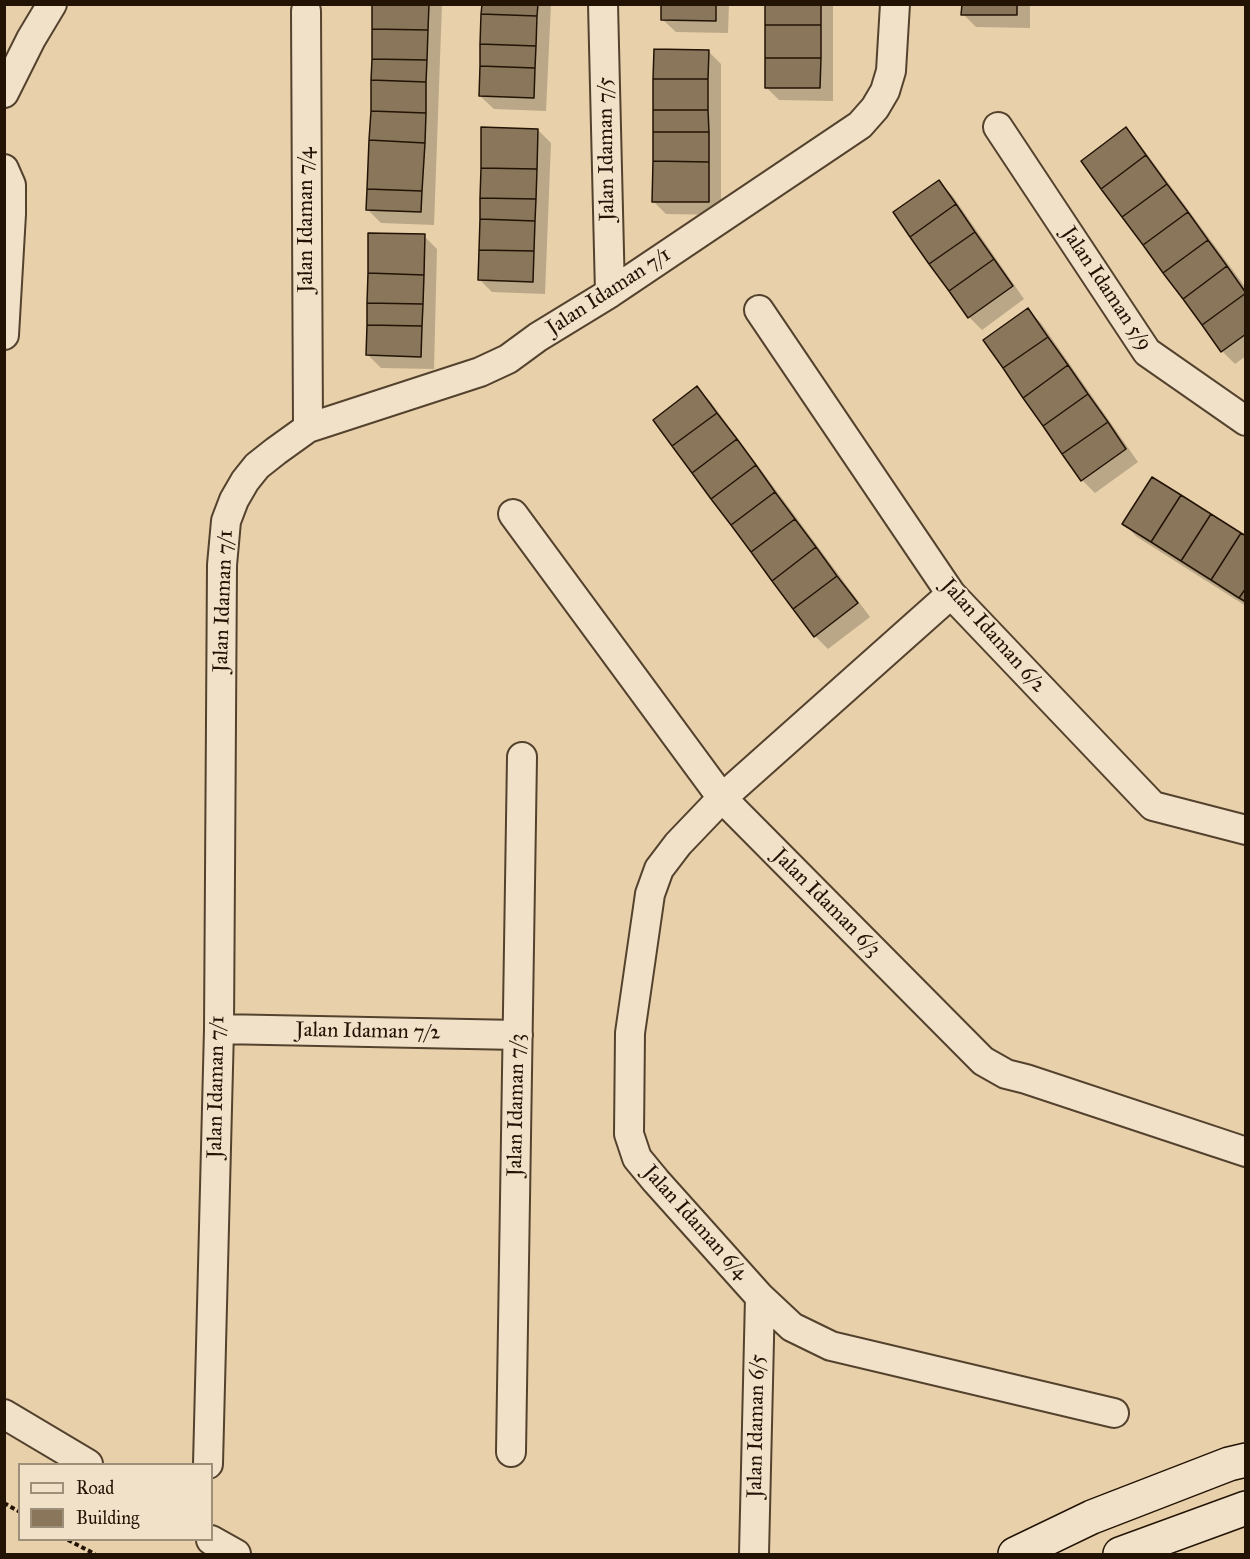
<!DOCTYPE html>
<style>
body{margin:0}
#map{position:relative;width:1250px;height:1559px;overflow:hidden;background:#e8d1aa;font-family:"IM FELL Great Primer",serif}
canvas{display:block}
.frame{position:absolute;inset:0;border:6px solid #231305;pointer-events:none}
.legend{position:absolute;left:18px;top:1463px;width:195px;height:78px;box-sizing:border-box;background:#f0e1c8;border:2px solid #9e8f7a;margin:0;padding:8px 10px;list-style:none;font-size:18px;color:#231305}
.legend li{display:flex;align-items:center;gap:12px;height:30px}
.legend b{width:30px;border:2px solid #9e8f7a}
</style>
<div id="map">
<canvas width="1250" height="1559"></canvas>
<div class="frame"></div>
<ul class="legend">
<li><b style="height:8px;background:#f0e1c8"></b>Road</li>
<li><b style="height:16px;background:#89765b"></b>Building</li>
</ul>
</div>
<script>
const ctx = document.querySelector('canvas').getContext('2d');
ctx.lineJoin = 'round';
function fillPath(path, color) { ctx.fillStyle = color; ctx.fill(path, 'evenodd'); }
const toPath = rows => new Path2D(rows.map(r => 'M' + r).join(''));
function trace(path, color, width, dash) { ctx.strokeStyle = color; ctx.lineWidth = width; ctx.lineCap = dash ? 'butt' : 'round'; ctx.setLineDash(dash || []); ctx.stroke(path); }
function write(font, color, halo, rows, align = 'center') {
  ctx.font = font + ' "IM FELL Great Primer",serif'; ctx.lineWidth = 4.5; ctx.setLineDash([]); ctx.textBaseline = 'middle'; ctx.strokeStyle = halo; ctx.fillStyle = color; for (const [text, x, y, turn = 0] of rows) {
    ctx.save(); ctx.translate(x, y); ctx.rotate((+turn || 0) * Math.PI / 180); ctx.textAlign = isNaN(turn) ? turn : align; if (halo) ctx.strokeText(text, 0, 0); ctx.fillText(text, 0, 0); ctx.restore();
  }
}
const shadow = toPath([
 [374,4,442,4,434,225,381,223,368,210,372,111],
 [483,4,551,4,546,111,494,109,480,96],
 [663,4,729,4,728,33,676,32,662,19],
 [767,4,833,4,833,101,779,100,766,87],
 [963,4,1030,4,1030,28,976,27,963,14],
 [708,51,721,64,721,215,666,214,653,201],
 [1125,129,1138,142,1246,288,1246,356,1235,364,1222,351,1083,161],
 [538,130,551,143,545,294,492,292,479,279],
 [939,182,952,195,1024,299,982,330,969,317],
 [424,236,437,249,434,369,381,368,368,355],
 [1028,310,1041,323,1138,462,1095,493,1082,480],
 [697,388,710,401,870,617,828,649,815,636],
 [1124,524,1246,538,1246,606,1137,537]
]);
const building = toPath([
 [372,4,429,4,428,30,372,29,372,4],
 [482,4,538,4,537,16,481,14,482,4],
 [661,4,716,4,716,21,661,20,661,4],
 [765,4,821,4,821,25,765,25,765,4],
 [962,4,1017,4,1017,15,961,15,962,4],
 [481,14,537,16,536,46,480,44,481,14],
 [765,25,821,25,821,58,765,58,765,25],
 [372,29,428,30,427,60,372,59,372,29],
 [480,44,536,46,535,68,480,66,480,44],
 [654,49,709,50,708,79,653,79,654,49],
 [765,58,821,58,820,88,765,88,765,58],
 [372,59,427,60,426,82,371,80,372,59],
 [480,66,535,68,534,98,479,96,480,66],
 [653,79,708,79,708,110,653,110,653,79],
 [371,80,426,82,426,113,371,111,371,80],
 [653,110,708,110,709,132,653,132,653,110],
 [371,111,426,113,425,143,369,140,371,111],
 [481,127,538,129,537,169,481,168,481,127],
 [1126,127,1146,155,1101,189,1081,161,1126,127],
 [653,132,709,132,709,162,653,161,653,132],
 [369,140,425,143,422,191,367,189,369,140],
 [1146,155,1167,184,1122,217,1101,189,1146,155],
 [653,161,709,162,709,202,652,202,653,161],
 [481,168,537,169,536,199,480,198,481,168],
 [939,180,956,204,910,237,893,212,939,180],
 [1167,184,1188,212,1143,245,1122,217,1167,184],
 [367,189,422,191,421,212,366,210,367,189],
 [480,198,536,199,535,221,480,219,480,198],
 [956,204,975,232,929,264,910,237,956,204],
 [1188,212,1208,240,1163,273,1143,245,1188,212],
 [480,219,535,221,534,251,479,250,480,219],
 [975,232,994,259,949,291,929,264,975,232],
 [368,233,425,234,424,275,368,273,368,233],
 [1208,240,1227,266,1183,299,1163,273,1208,240],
 [479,250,534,251,533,282,478,280,479,250],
 [994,259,1013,286,968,318,949,291,994,259],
 [1227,266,1246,293,1202,325,1183,299,1227,266],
 [368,273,424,275,423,304,367,303,368,273],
 [1246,293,1246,334,1221,352,1202,325,1246,293],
 [367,303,423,304,422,326,367,325,367,303],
 [1028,308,1048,337,1003,368,983,340,1028,308],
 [367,325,422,326,421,357,366,355,367,325],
 [1048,337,1068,365,1023,398,1003,368,1048,337],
 [1068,365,1088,394,1043,426,1023,398,1068,365],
 [697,386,717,413,672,446,653,420,697,386],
 [1088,394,1108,422,1062,454,1043,426,1088,394],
 [717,413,737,439,692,473,672,446,717,413],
 [1108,422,1126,449,1081,481,1062,454,1108,422],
 [737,439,756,465,711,499,692,473,737,439],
 [756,465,775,492,731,525,711,499,756,465],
 [1152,477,1181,495,1151,542,1122,524,1152,477],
 [775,492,795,519,751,552,731,525,775,492],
 [1181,495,1211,514,1181,561,1151,542,1181,495],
 [1211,514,1241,533,1211,580,1181,561,1211,514],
 [795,519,816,547,772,581,751,552,795,519],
 [1241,533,1246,536,1246,588,1239,598,1211,580,1241,533],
 [816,547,837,576,793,609,772,581,816,547],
 [837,576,858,603,814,637,793,609,837,576],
 [1246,588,1246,602,1239,598,1246,588]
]);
const path = toPath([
 [4,1503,20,1512],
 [68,1540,95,1554]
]);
const minor = toPath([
 [603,4,610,293],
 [306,11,308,428],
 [4,93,31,39,52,4],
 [998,127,1147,352,1246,421],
 [4,169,11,185,11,214,4,335],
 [759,310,951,594,1153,806,1246,830],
 [513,514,722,798,983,1061,1006,1074,1026,1079,1246,1152],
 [951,594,722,798,678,844,659,869,650,894,630,1033,629,1134,637,1158,656,1181,760,1297,792,1327,831,1346,1114,1413],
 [219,1029,518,1035],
 [4,1414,88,1464],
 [511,1452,522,757],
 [208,1464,219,1029,222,565,226,521,234,500,245,481,257,466,276,451,308,428,480,372,508,359,538,337,610,293,860,125,875,108,885,91,891,71,895,4],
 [211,1540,236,1554],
 [754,1554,760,1297]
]);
const secondary = toPath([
 [1015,1554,1092,1517,1229,1464,1246,1460],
 [1120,1554,1246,1508]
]);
const streetNames = [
 ["Jalan Idaman 7/5",607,149,-91],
 ["Jalan Idaman 7/4",307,220,-90],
 ["Jalan Idaman 5/9",1106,289,56],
 ["Jalan Idaman 7/1",609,292,-33],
 ["Jalan Idaman 7/1",224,601,-88],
 ["Jalan Idaman 6/2",993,636,48],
 ["Jalan Idaman 6/3",826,903,45],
 ["Jalan Idaman 7/2",368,1032,1],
 ["Jalan Idaman 7/1",217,1087,-89],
 ["Jalan Idaman 7/3",517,1105,-89],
 ["Jalan Idaman 6/4",695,1223,48],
 ["Jalan Idaman 6/5",757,1426,-89]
];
fillPath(shadow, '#0003');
fillPath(building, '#89765b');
trace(building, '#231305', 1.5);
trace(minor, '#54422e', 32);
trace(secondary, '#231305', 36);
trace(path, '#231305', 4, [4.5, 3]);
trace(minor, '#f0e1c8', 28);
trace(secondary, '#f0e1c8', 33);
write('21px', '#231305', '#f0e1c8', streetNames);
</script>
